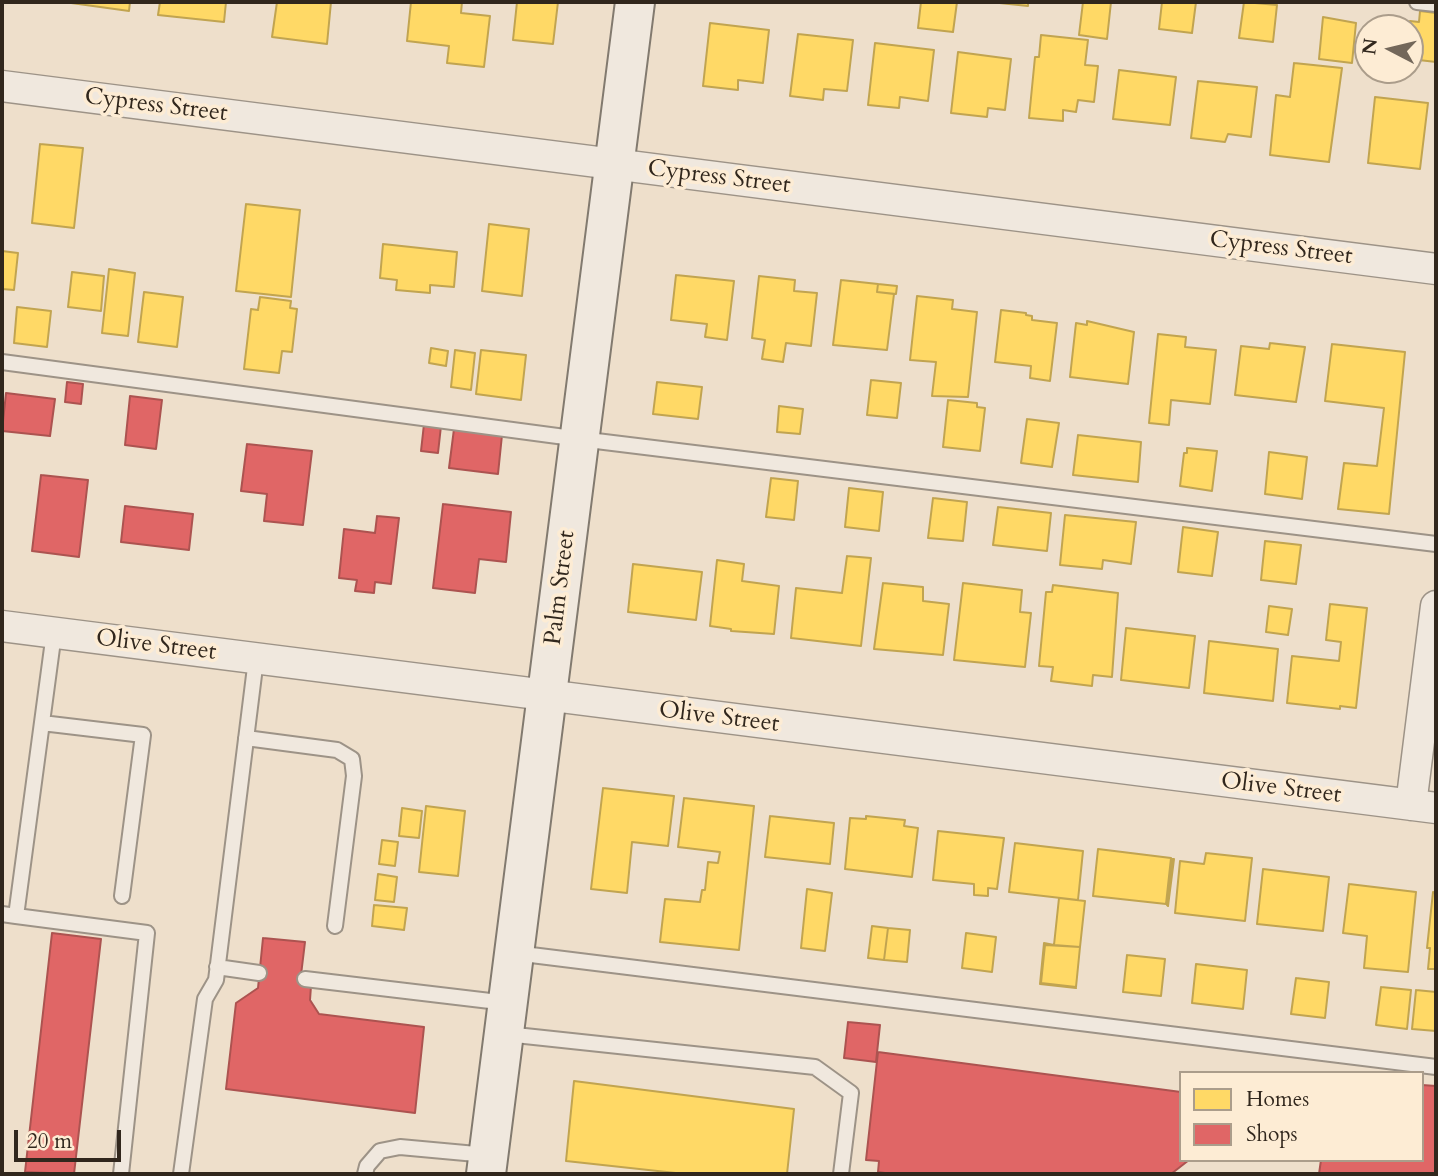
<!DOCTYPE html>
<style>
body{margin:0}
#map{position:relative;width:1438px;height:1176px;overflow:hidden;background:#eedfcb;font-family:Cardo,serif}
canvas{display:block}
.frame{position:absolute;inset:0;border:4px solid #31271d;pointer-events:none}
.legend{position:absolute;left:1179px;top:1071px;width:245px;height:91px;box-sizing:border-box;background:#fdecd4;border:2px solid #ab9d8b;margin:0;padding:9px 12px;list-style:none;font-size:21px;color:#31271d}
.legend li{display:flex;align-items:center;gap:14px;height:35px}
.legend b{width:35px;border:2px solid #ab9d8b}
.north{position:absolute;left:1354px;top:14px;width:70px;height:70px;box-sizing:border-box;background:#fdecd4;border:2px solid #ab9d8b;border-radius:50%;rotate:277deg;font-size:19px;font-weight:700;line-height:28px;text-align:center;color:#31271d}
.north::after{content:'';display:block;margin:auto;width:24px;height:32px;background:#73675a;clip-path:polygon(50% 0,100% 100%,50% 72%,0 100%)}
.scale{position:absolute;left:14px;top:1130px;width:107px;height:32px;box-sizing:border-box;border:4px solid #31271d;border-top:0;padding-left:9px;font-size:21px;line-height:24px;white-space:nowrap;color:#31271d;-webkit-text-stroke:5px #fdecd4;paint-order:stroke}
</style>
<div id="map">
<canvas width="1438" height="1176"></canvas>
<div class="frame"></div>
<ul class="legend">
<li><b style="height:19px;background:#ffd966"></b>Homes</li>
<li><b style="height:19px;background:#e06666"></b>Shops</li>
</ul>
<div class="north">N</div>
<div class="scale">20 m</div>
</div>
<script>
const ctx = document.querySelector('canvas').getContext('2d');
ctx.lineJoin = 'round';
function fillPath(path, color) { ctx.fillStyle = color; ctx.fill(path, 'evenodd'); }
const toPath = rows => new Path2D(rows.map(r => 'M' + r).join(''));
function trace(path, color, width, dash) { ctx.strokeStyle = color; ctx.lineWidth = width; ctx.lineCap = dash ? 'butt' : 'round'; ctx.setLineDash(dash || []); ctx.stroke(path); }
function write(font, color, halo, rows, align = 'center') {
  ctx.font = font + ' Cardo,serif'; ctx.lineWidth = 7; ctx.setLineDash([]); ctx.textBaseline = 'middle'; ctx.strokeStyle = halo; ctx.fillStyle = color; for (const [text, x, y, turn = 0] of rows) {
    ctx.save(); ctx.translate(x, y); ctx.rotate((+turn || 0) * Math.PI / 180); ctx.textAlign = isNaN(turn) ? turn : align; if (halo) ctx.strokeText(text, 0, 0); ctx.fillText(text, 0, 0); ctx.restore();
  }
}
const homes = toPath([
 [64,2,130,2,129,11,64,2],
 [160,2,226,2,224,22,158,15,160,2],
 [277,2,331,2,327,44,272,37,277,2],
 [411,2,462,2,461,13,490,16,484,67,447,63,449,46,407,41,411,2],
 [517,2,558,2,553,44,513,40,517,2],
 [921,2,957,2,953,32,918,28,921,2],
 [990,2,1028,2,1028,6,990,2],
 [1083,2,1111,2,1107,39,1079,35,1083,2],
 [1162,2,1196,2,1192,33,1159,29,1162,2],
 [1244,2,1277,5,1273,42,1239,38,1244,2],
 [1420,11,1436,13,1436,62,1410,59,1410,21,1419,22,1420,11],
 [1323,17,1356,23,1352,63,1319,59,1323,17],
 [710,23,769,30,763,83,738,80,738,90,703,86,710,23],
 [798,34,853,40,847,91,824,89,823,100,790,96,798,34],
 [1041,35,1088,40,1085,65,1098,66,1094,102,1078,100,1076,112,1063,110,1063,121,1029,118,1035,57,1039,57,1041,35],
 [875,43,934,50,928,101,900,97,899,108,868,105,875,43],
 [958,52,1011,59,1005,110,988,108,987,117,951,113,958,52],
 [1294,63,1342,68,1329,162,1270,155,1276,95,1290,97,1294,63],
 [1119,70,1176,77,1170,125,1113,119,1119,70],
 [1198,81,1257,87,1251,137,1228,134,1225,142,1191,138,1198,81],
 [1375,97,1428,103,1420,169,1368,163,1375,97],
 [40,144,83,148,74,228,32,223,40,144],
 [246,204,300,210,291,297,236,291,246,204],
 [489,224,529,229,522,296,482,291,489,224],
 [383,244,457,252,454,287,430,285,430,293,396,290,397,280,380,278,383,244],
 [2,251,18,253,14,290,2,289,2,251],
 [109,269,135,273,128,336,102,333,109,269],
 [72,272,104,276,101,311,68,307,72,272],
 [676,275,734,281,727,340,705,337,707,324,671,320,676,275],
 [759,276,795,280,794,291,817,293,811,346,786,343,783,362,762,359,765,340,752,338,759,276],
 [841,280,878,284,877,292,894,294,887,350,833,345,841,280],
 [878,284,897,286,896,294,877,292,878,284],
 [144,292,183,297,177,347,138,342,144,292],
 [917,296,953,300,952,309,977,312,968,397,932,396,936,362,910,360,917,296],
 [260,297,291,301,290,308,297,309,292,352,282,351,279,373,244,369,251,309,258,310,260,297],
 [17,307,51,311,47,347,14,343,17,307],
 [1001,310,1026,313,1026,315,1032,316,1032,320,1057,323,1050,381,1030,378,1031,366,995,362,1001,310],
 [1087,321,1134,332,1128,384,1070,377,1076,323,1087,325,1087,321],
 [1158,334,1186,337,1185,347,1216,350,1210,404,1171,400,1169,425,1149,423,1158,334],
 [1270,343,1305,347,1296,402,1235,395,1241,346,1269,349,1270,343],
 [1332,344,1405,352,1389,514,1338,509,1344,463,1377,466,1384,408,1325,401,1332,344],
 [431,348,448,351,446,366,429,363,431,348],
 [455,350,475,353,471,390,451,387,455,350],
 [481,350,526,355,521,400,476,394,481,350],
 [871,380,901,383,897,418,867,415,871,380],
 [657,382,702,387,698,419,653,414,657,382],
 [948,400,977,403,977,407,985,408,980,451,943,447,948,400],
 [779,406,803,409,800,434,777,432,779,406],
 [1027,419,1059,423,1052,467,1021,463,1027,419],
 [1078,435,1141,442,1138,482,1073,475,1078,435],
 [1187,448,1217,451,1212,491,1180,486,1184,453,1187,453,1187,448],
 [1269,452,1307,457,1302,499,1265,494,1269,452],
 [771,478,798,481,794,520,766,517,771,478],
 [849,488,883,492,879,531,845,527,849,488],
 [933,498,967,502,963,541,928,538,933,498],
 [998,507,1051,513,1047,551,993,545,998,507],
 [1065,515,1136,522,1131,564,1103,560,1102,569,1060,565,1065,515],
 [1183,527,1218,532,1212,576,1178,572,1183,527],
 [1265,541,1301,545,1296,584,1261,580,1265,541],
 [847,556,871,558,861,646,791,638,796,588,842,593,847,556],
 [717,560,744,564,742,581,779,586,774,634,731,631,731,629,710,626,717,560],
 [633,564,702,572,696,620,628,612,633,564],
 [883,583,923,587,923,601,949,604,943,655,874,649,883,583],
 [963,583,1022,590,1020,612,1031,613,1025,667,954,660,963,583],
 [1053,585,1118,593,1112,677,1093,675,1092,686,1051,681,1053,667,1039,666,1046,592,1052,592,1053,585],
 [1330,604,1367,608,1356,708,1340,706,1340,709,1287,703,1292,656,1339,661,1341,642,1326,640,1330,604],
 [1269,606,1292,609,1288,635,1266,632,1269,606],
 [1126,628,1195,636,1189,688,1121,680,1126,628],
 [1209,641,1278,649,1273,701,1204,693,1209,641],
 [603,788,674,796,668,846,632,842,627,893,591,889,603,788],
 [684,798,754,806,739,950,660,942,665,899,700,902,702,890,705,890,708,862,718,863,720,852,678,847,684,798],
 [426,806,465,811,458,876,419,872,426,806],
 [402,808,422,811,419,838,399,836,402,808],
 [770,816,834,823,830,864,765,857,770,816],
 [866,816,905,820,904,826,918,828,912,877,845,869,850,818,866,819,866,816],
 [938,831,1004,838,997,889,988,888,988,896,974,895,974,884,933,880,938,831],
 [382,840,398,842,395,866,379,864,382,840],
 [1015,843,1083,851,1078,900,1009,892,1015,843],
 [1098,849,1171,858,1166,904,1093,896,1098,849],
 [1206,853,1252,858,1245,921,1175,913,1180,861,1204,864,1206,853],
 [1172,859,1174,859,1168,906,1167,905,1172,859],
 [1263,869,1329,877,1323,931,1257,924,1263,869],
 [378,874,397,877,394,902,375,900,378,874],
 [1349,884,1416,892,1408,972,1364,968,1367,936,1343,933,1349,884],
 [807,889,832,893,825,951,801,948,807,889],
 [1433,892,1436,893,1436,969,1428,969,1430,948,1427,948,1433,892],
 [1059,898,1085,901,1080,947,1054,945,1059,898],
 [374,905,407,908,404,930,372,926,374,905],
 [872,926,888,928,884,960,868,958,872,926],
 [888,928,910,930,907,962,884,960,888,928],
 [966,933,996,937,992,972,962,968,966,933],
 [1044,943,1054,945,1045,945,1041,983,1076,988,1040,984,1044,943],
 [1045,945,1080,947,1076,987,1041,983,1045,945],
 [1127,955,1165,959,1161,996,1123,992,1127,955],
 [1196,964,1247,970,1243,1009,1192,1003,1196,964],
 [1296,978,1329,982,1325,1018,1291,1014,1296,978],
 [1381,987,1411,990,1407,1029,1376,1025,1381,987],
 [1416,990,1436,992,1436,1031,1412,1029,1416,990],
 [574,1081,794,1109,787,1174,685,1174,566,1161,574,1081]
]);
const shops = toPath([
 [67,382,83,384,81,404,65,402,67,382],
 [6,393,55,399,50,436,2,431,6,393],
 [130,396,162,400,156,449,125,445,130,396],
 [424,424,441,426,438,453,421,451,424,424],
 [454,429,502,435,498,474,449,468,454,429],
 [247,444,312,451,303,525,264,521,267,494,241,491,247,444],
 [41,475,88,480,79,557,32,551,41,475],
 [443,504,511,512,506,562,479,559,475,593,433,588,443,504],
 [125,506,193,514,189,550,121,542,125,506],
 [377,516,399,518,391,584,375,582,374,593,355,591,357,580,339,578,344,529,375,533,377,516],
 [52,933,101,939,74,1174,25,1172,52,933],
 [263,938,305,942,301,975,311,986,310,1000,319,1014,424,1027,415,1113,226,1089,236,1003,258,988,263,938],
 [848,1022,880,1025,876,1062,844,1058,848,1022],
 [878,1052,1181,1092,1181,1160,1189,1160,1171,1174,892,1174,878,1172,879,1161,866,1160,878,1052],
 [1422,1085,1436,1086,1436,1174,1319,1174,1321,1160,1422,1160,1422,1085]
]);
const lane = toPath([
 [1417,2,1436,4],
 [2,362,580,439,1436,544],
 [54,633,16,916,147,933,121,1174],
 [42,723,143,735,122,896],
 [246,738,337,750,352,759,354,776,335,926],
 [2,914,16,916],
 [515,953,1436,1067],
 [217,967,259,973],
 [305,979,507,1003],
 [506,1034,815,1067,851,1093,841,1174],
 [181,1174,205,999,216,980,256,659],
 [365,1174,367,1166,380,1151,400,1147,487,1155]
]);
const street = toPath([
 [2,86,1436,269],
 [2,626,1436,808],
 [1411,805,1436,606]
]);
const secondary = toPath([
 [486,1174,635,2]
]);
const streetNames = [
 ["Cypress Street",156,106,7],
 ["Cypress Street",719,178,7],
 ["Cypress Street",1281,249,7],
 ["Palm Street",561,588,-83],
 ["Olive Street",156,646,7],
 ["Olive Street",719,718,7],
 ["Olive Street",1281,789,7]
];
fillPath(homes, '#ffd966');
trace(homes, '#c1a450', 2);
fillPath(shops, '#e06666');
trace(shops, '#ac5350', 2);
trace(lane, '#9d9387', 18);
trace(street, '#9d9387', 33);
trace(secondary, '#827a6f', 42);
trace(lane, '#f0e8de', 14);
trace(street, '#f0e8de', 30);
trace(secondary, '#f0e8de', 38);
write('24px', '#31271d', '#fdecd4', streetNames);
</script>
